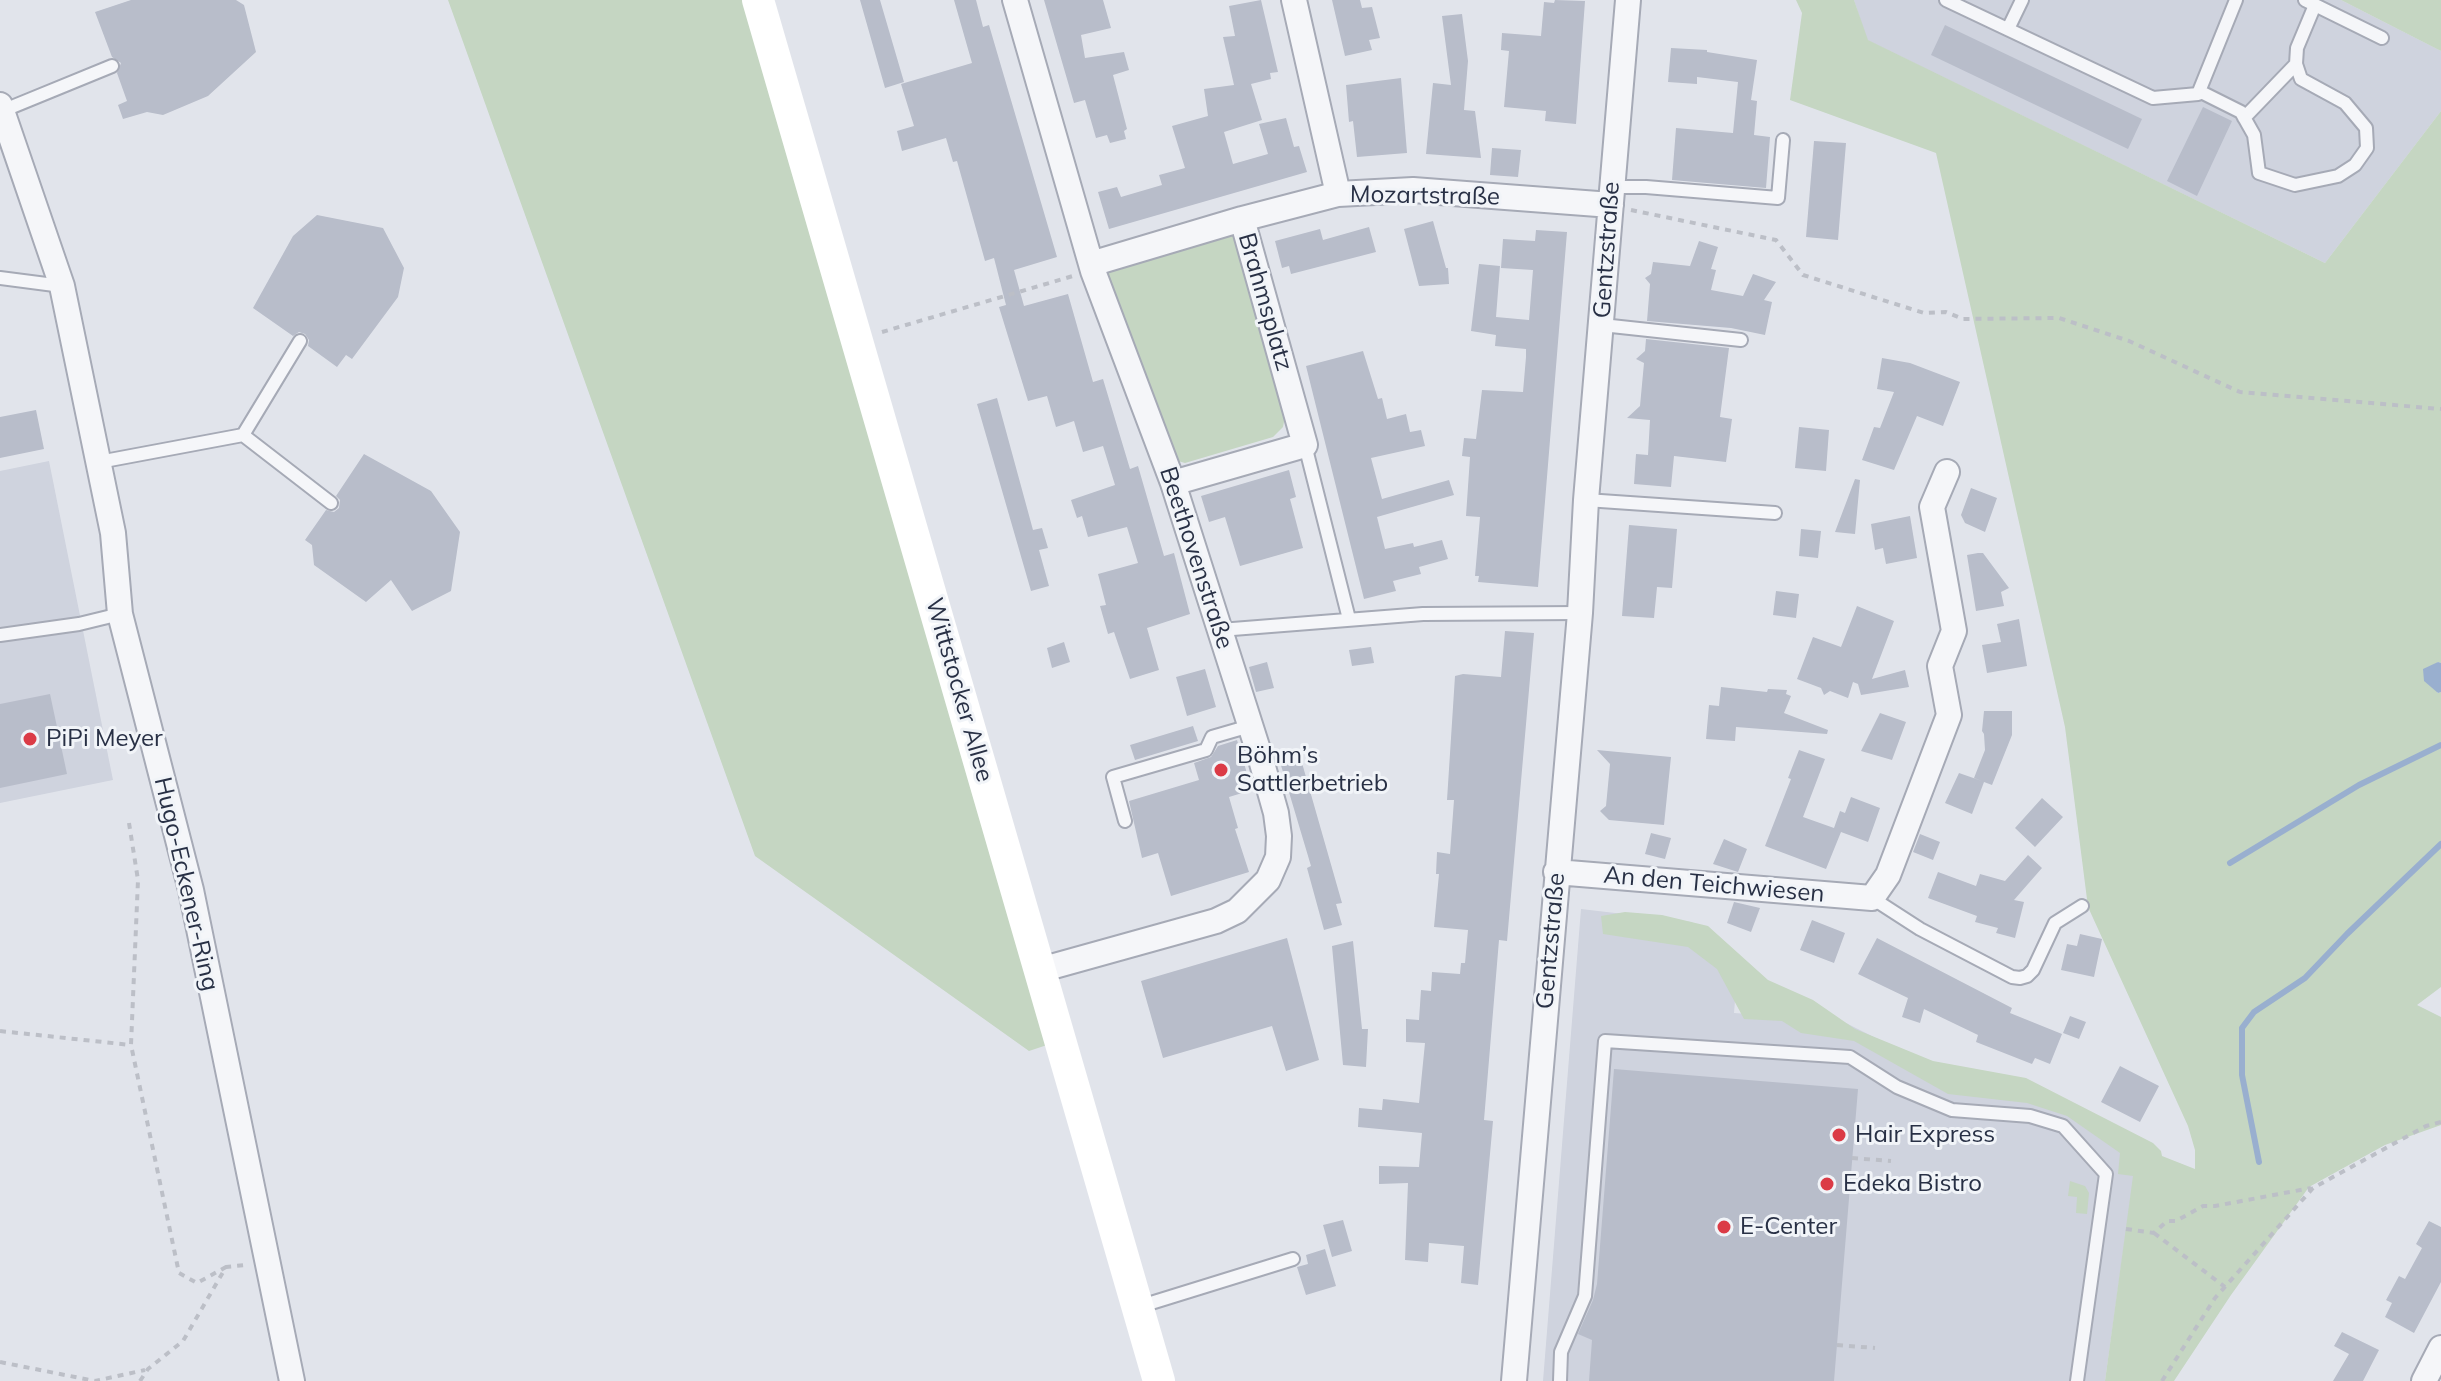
<!DOCTYPE html>
<meta charset="utf-8">
<style>
body{margin:0}
canvas{display:block;background:#e1e4eb}
</style>
<canvas width="2441" height="1381"></canvas>
<script>
const ctx = document.querySelector('canvas').getContext('2d');
ctx.lineJoin = 'round';
function fillPath(path, color) { ctx.fillStyle = color; ctx.fill(path, 'evenodd'); }
const toPath = rows => new Path2D(rows.map(r => 'M' + r).join(''));
function trace(path, color, width, dash) { ctx.strokeStyle = color; ctx.lineWidth = width; ctx.lineCap = dash ? 'butt' : 'round'; ctx.setLineDash(dash || []); ctx.stroke(path); }
function write(font, color, halo, rows, align = 'center') {
  ctx.font = font + ' Mulish,sans-serif'; ctx.lineWidth = 6; ctx.setLineDash([]); ctx.textBaseline = 'middle'; ctx.strokeStyle = halo; ctx.fillStyle = color; for (const [text, x, y, turn = 0] of rows) {
    ctx.save(); ctx.translate(x, y); ctx.rotate((+turn || 0) * Math.PI / 180); ctx.textAlign = isNaN(turn) ? turn : align; if (halo) ctx.strokeText(text, 0, 0); ctx.fillText(text, 0, 0); ctx.restore();
  }
}
const built = toPath([
 [1854,0,2341,0,2441,51,2441,111,2325,263,1867,40],
 [49,461,113,780,0,803,0,471],
 [1581,909,1692,922,1737,976,1734,1013,1840,1020,1969,1085,2029,1095,2138,1146,2105,1381,1543,1381]
]);
const green = toPath([
 [448,0,747,0,1050,1044,1029,1051,755,856],
 [1796,0,1854,0,1868,40,2325,263,2441,111,2441,663,2437,662,2437,693,2441,692,2441,987,2417,1005,2441,1017,2441,1125,2385,1145,2309,1187,2231,1295,2174,1381,2105,1381,2133,1176,2118,1174,2120,1153,2067,1116,2027,1103,1948,1094,1854,1041,1801,1033,1782,1021,1744,1019,1717,969,1688,947,1603,934,1601,916,1625,912,1662,915,1708,926,1768,980,1813,1000,1855,1029,1933,1061,2026,1078,2153,1143,2161,1151,2162,1156,2195,1169,2195,1150,2188,1126,2088,907,2065,727,1936,153,1790,100,1802,13],
 [2341,0,2441,0,2441,51,2435,48],
 [1232,233,1239,241,1286,411,1283,427,1273,437,1185,463,1178,461,1172,456,1104,279,1107,271],
 [2070,1181,2085,1186,2089,1193,2087,1214,2076,1213,2077,1197,2068,1196]
]);
const water = toPath([
 [2438,662,2441,663,2441,692,2438,693,2424,681,2423,669]
]);
const stream = toPath([
 [2230,863,2359,785,2441,745],
 [2259,1162,2242,1075,2242,1028,2254,1012,2305,978,2347,934,2441,844]
]);
const building = toPath([
 [131,0,236,0,244,5,256,52,208,96,163,115,147,112,123,119,118,105,127,101,117,73,121,63,112,57,95,12],
 [860,0,880,0,904,82,885,88],
 [954,0,976,0,983,27,989,25,1057,257,1014,270,1024,306,1068,294,1093,382,1103,379,1130,469,1138,466,1164,556,1174,553,1190,614,1147,628,1159,670,1130,679,1114,632,1108,634,1100,606,1106,605,1098,574,1138,563,1127,527,1088,537,1082,516,1077,518,1071,500,1115,485,1103,446,1083,452,1074,421,1056,427,1047,396,1028,401,999,307,1006,305,994,258,985,261,957,161,953,162,946,138,902,151,897,131,914,126,901,84,972,63],
 [1044,0,1103,0,1111,28,1081,35,1085,58,1124,52,1129,70,1113,75,1127,129,1124,131,1126,139,1110,143,1107,135,1096,138,1085,100,1074,103],
 [1261,0,1278,72,1270,73,1271,79,1251,84,1262,120,1224,132,1233,164,1268,154,1259,124,1286,118,1294,147,1299,146,1307,172,1109,229,1098,192,1117,187,1121,197,1162,185,1159,175,1185,168,1172,126,1208,116,1204,89,1234,85,1223,37,1235,36,1229,6],
 [1332,0,1360,0,1362,8,1372,7,1380,38,1369,40,1372,50,1345,56],
 [1555,0,1585,1,1576,124,1545,121,1546,111,1504,107,1509,51,1501,50,1502,33,1541,36,1544,2,1554,3],
 [1462,14,1468,61,1464,110,1475,111,1481,158,1426,154,1433,83,1451,85,1442,16],
 [1945,25,2142,119,2128,149,1931,55],
 [1671,48,1707,50,1707,52,1757,60,1751,100,1757,101,1754,135,1770,137,1766,188,1672,180,1676,128,1733,133,1738,82,1697,77,1697,84,1668,82],
 [1401,78,1407,153,1357,157,1353,121,1349,122,1346,85],
 [2203,107,2232,121,2197,196,2167,181],
 [1814,141,1846,143,1838,240,1806,237],
 [1492,148,1521,150,1518,177,1490,175],
 [317,215,383,228,404,268,398,297,352,359,346,355,337,367,308,346,309,340,305,334,299,332,293,336,253,308,293,236],
 [1433,221,1446,268,1448,268,1449,284,1419,286,1404,229],
 [1369,227,1376,252,1291,274,1289,266,1282,268,1275,241,1320,229,1323,240],
 [1536,230,1567,232,1538,587,1478,582,1479,576,1475,576,1480,517,1466,516,1470,457,1462,456,1464,438,1476,439,1482,390,1523,392,1526,357,1526,349,1495,346,1496,335,1471,331,1479,264,1500,266,1496,317,1529,320,1533,270,1501,268,1503,239,1535,241],
 [1699,241,1718,247,1711,269,1716,270,1711,290,1743,296,1753,274,1776,282,1764,300,1772,302,1765,335,1731,328,1647,321,1650,284,1645,278,1651,274,1653,262,1690,266],
 [1646,339,1729,348,1720,417,1732,419,1726,462,1674,456,1671,487,1634,484,1636,454,1648,455,1650,420,1627,418,1640,406,1644,363,1636,359,1645,351],
 [1363,351,1378,399,1382,398,1387,419,1406,414,1410,432,1421,430,1425,446,1371,458,1382,499,1449,480,1454,495,1377,517,1385,549,1413,543,1414,547,1442,540,1448,559,1419,567,1421,574,1393,581,1396,591,1364,599,1306,366],
 [1882,358,1910,363,1960,382,1943,426,1917,416,1894,470,1862,460,1874,427,1880,428,1894,392,1877,389],
 [997,398,1033,530,1042,528,1048,548,1039,550,1049,586,1031,591,977,404],
 [36,410,44,449,0,458,0,417],
 [1799,427,1829,430,1826,471,1795,468],
 [364,454,431,491,460,532,451,591,412,611,391,580,366,602,314,565,312,545,305,540,326,510,334,512,339,508,340,500,336,496],
 [1289,470,1296,497,1290,499,1303,548,1240,566,1225,517,1209,522,1201,496],
 [1855,479,1860,480,1855,534,1835,532],
 [1971,488,1997,498,1985,532,1965,523,1961,515],
 [1910,516,1917,558,1886,564,1883,548,1875,550,1871,524],
 [1629,525,1677,529,1672,588,1657,587,1654,618,1622,616],
 [1801,529,1821,531,1818,558,1799,556],
 [1978,553,1983,553,2009,588,2001,592,2004,606,1976,611,1967,555],
 [1776,591,1799,594,1796,618,1773,615],
 [1857,606,1894,621,1872,679,1905,670,1909,687,1861,695,1858,684,1853,682,1848,698,1830,691,1824,695,1821,688,1797,679,1813,637,1841,647],
 [2019,619,2027,666,1987,673,1982,645,2001,642,1997,624],
 [1505,631,1534,633,1507,941,1499,940,1484,1120,1493,1121,1478,1285,1461,1283,1464,1246,1429,1243,1428,1262,1405,1260,1408,1183,1379,1184,1379,1166,1419,1167,1422,1133,1358,1127,1359,1108,1382,1110,1383,1099,1419,1103,1425,1043,1406,1042,1406,1019,1419,1020,1421,990,1431,991,1432,972,1460,974,1461,963,1465,963,1468,930,1434,927,1439,874,1436,874,1437,852,1450,854,1454,800,1447,800,1455,676,1463,674,1501,677],
 [1064,642,1070,662,1052,668,1047,648],
 [1371,647,1374,663,1352,666,1349,650],
 [1267,662,1274,688,1256,692,1249,667],
 [1205,669,1216,707,1187,716,1176,677],
 [1721,687,1767,692,1768,689,1787,690,1786,694,1791,696,1784,713,1828,730,1827,734,1736,727,1735,741,1706,739,1709,705,1719,706],
 [50,694,67,774,0,788,0,704],
 [1984,711,2012,711,2012,735,1992,785,1984,782,1972,814,1945,803,1959,773,1982,781,1974,778,1985,750,1984,734,1982,731],
 [1880,713,1906,722,1892,760,1861,751],
 [1193,726,1198,741,1135,760,1130,745],
 [1237,740,1252,790,1229,797,1238,828,1235,829,1249,872,1171,896,1158,853,1142,858,1129,801,1199,780,1194,763,1211,757,1218,746],
 [1597,750,1671,757,1664,825,1609,820,1600,811,1606,806,1610,764],
 [1799,750,1825,759,1803,817,1834,828,1840,811,1845,813,1851,797,1880,808,1868,842,1841,832,1826,869,1765,846,1791,779,1788,778],
 [1300,756,1342,903,1336,904,1342,925,1324,930,1307,868,1311,866,1280,762],
 [2042,798,2063,817,2035,847,2015,828],
 [1651,833,1671,838,1665,859,1645,854],
 [1920,834,1940,842,1933,860,1913,852],
 [1724,839,1747,849,1738,872,1713,864],
 [2028,855,2042,868,2014,900,2024,902,2015,938,1996,933,1998,928,1975,922,1977,916,1928,898,1938,872,1976,886,1980,874,2005,881],
 [1734,902,1760,908,1751,932,1727,923],
 [1812,920,1845,933,1834,963,1800,950],
 [2080,934,2102,939,2094,977,2061,970,2067,944,2077,946],
 [1287,938,1319,1060,1286,1071,1272,1026,1163,1058,1141,981],
 [1877,938,2012,1008,2010,1013,2062,1034,2050,1064,2035,1058,2032,1064,1976,1042,1978,1035,1924,1009,1920,1023,1902,1017,1908,998,1858,974],
 [1353,941,1362,1029,1368,1029,1366,1067,1343,1065,1332,946],
 [2070,1016,2086,1022,2079,1039,2063,1033],
 [2120,1066,2159,1086,2140,1122,2101,1102],
 [1614,1069,1858,1089,1834,1381,1589,1381,1592,1340,1578,1334,1593,1300,1597,1284],
 [1343,1220,1352,1251,1332,1257,1323,1225],
 [2429,1221,2441,1227,2441,1282,2414,1333,2385,1317,2392,1303,2386,1300,2399,1276,2405,1279,2422,1248,2416,1244],
 [1325,1249,1336,1286,1306,1295,1297,1267,1308,1264,1306,1255],
 [2342,1332,2379,1350,2363,1381,2333,1381,2349,1354,2334,1346]
]);
const path = toPath([
 [1631,210,1776,240,1803,275,1924,313,1946,312,1963,319,2059,318,2129,341,2240,392,2441,409],
 [882,332,1073,276],
 [129,823,138,880,131,1045,179,1273,197,1283,226,1267],
 [0,1031,131,1045],
 [1852,1158,1891,1161],
 [2126,1229,2154,1233,2167,1221,2176,1221,2203,1206,2215,1206,2311,1188],
 [2154,1233,2225,1287],
 [1837,1345,1875,1348],
 [0,1362,95,1381,145,1370],
 [140,1381,148,1369,183,1341,226,1267,245,1265],
 [2162,1381,2215,1298,2313,1188,2426,1126,2441,1122]
]);
const lane = toPath([
 [1946,0,2153,98,2198,94,2236,0],
 [2305,0,2382,38],
 [2008,29,2022,0],
 [2199,91,2241,112,2254,135,2259,173,2295,185,2338,176,2355,165,2367,148,2366,128,2345,103,2301,79,2296,64,2297,48,2315,5],
 [2,111,112,66],
 [2244,118,2296,64],
 [1612,187,1646,187,1778,198,1783,140],
 [0,278,62,286],
 [1602,325,1741,340],
 [243,435,331,503],
 [1305,445,1349,619],
 [99,462,243,435,300,341],
 [1586,500,1775,513],
 [1220,630,1423,614,1580,613],
 [0,635,79,624,120,614],
 [1125,821,1113,777,1206,750,1212,737,1250,726],
 [1872,898,1920,929,2012,977,2020,978,2027,976,2033,970,2055,923,2082,906],
 [1138,1307,1293,1259],
 [1560,1381,1561,1352,1585,1296,1605,1041,1850,1057,1897,1087,1952,1110,2030,1116,2063,1126,2106,1174,2077,1381]
]);
const street = toPath([
 [1015,0,1093,271,1173,483,1260,756,1276,813,1279,836,1278,857,1268,880,1237,911,1216,921,1040,970],
 [1294,0,1338,194],
 [0,105,62,286,113,533,120,614,191,890,292,1381],
 [1242,219,1338,194,1413,190,1611,205],
 [1091,264,1242,219,1305,445,1173,483],
 [1556,872,1872,898,1888,875,1949,715,1940,666,1954,631,1932,507,1947,472],
 [1514,1381,1580,613,1586,500,1628,0],
 [2424,1381,2441,1348]
]);
const secondary = toPath([
 [758,0,1159,1381]
]);
const markers = [
 [30,739,8,"#db3b46"],
 [1221,770,8,"#db3b46"],
 [1839,1135,8,"#db3b46"],
 [1827,1184,8,"#db3b46"],
 [1724,1227,8,"#db3b46"]
];
const streetNames = [
 ["Mozartstraße",1425,196,1],
 ["Gentzstraße",1607,250,-86],
 ["Brahmsplatz",1265,302,74],
 ["Beethovenstraße",1196,558,72],
 ["Wittstocker Allee",959,690,74],
 ["Hugo-Eckener-Ring",186,884,77],
 ["An den Teichwiesen",1714,885,5],
 ["Gentzstraße",1551,941,-85]
];
const poiNames = [
 ["PiPi Meyer",46,739],
 ["Böhm’s",1237,756],
 ["Sattlerbetrieb",1237,784],
 ["Hair Express",1855,1135],
 ["Edeka Bistro",1843,1184],
 ["E-Center",1740,1227]
];
fillPath(built, '#cfd3de');
fillPath(green, '#c5d6c2');
fillPath(water, '#99afcf');
trace(stream, '#99afcf', 6);
fillPath(building, '#b8bdca');
trace(lane, '#a6aab6', 16);
trace(street, '#a6aab6', 28);
trace(path, '#bcbfc7', 4, [6, 6]);
trace(lane, '#f5f6f9', 12);
trace(street, '#f5f6f9', 24);
trace(secondary, '#fff', 32);
for (const [x, y, r, color] of markers) { const dot = new Path2D(); dot.arc(x, y, r, 0, 2 * Math.PI); ctx.fillStyle = color; ctx.fill(dot); trace(dot, '#f1f4f8', 3); }
write('24px', '#283045', '#f1f4f8', streetNames);
write('24px', '#283045', '#f1f4f8', poiNames, 'left');
</script>
